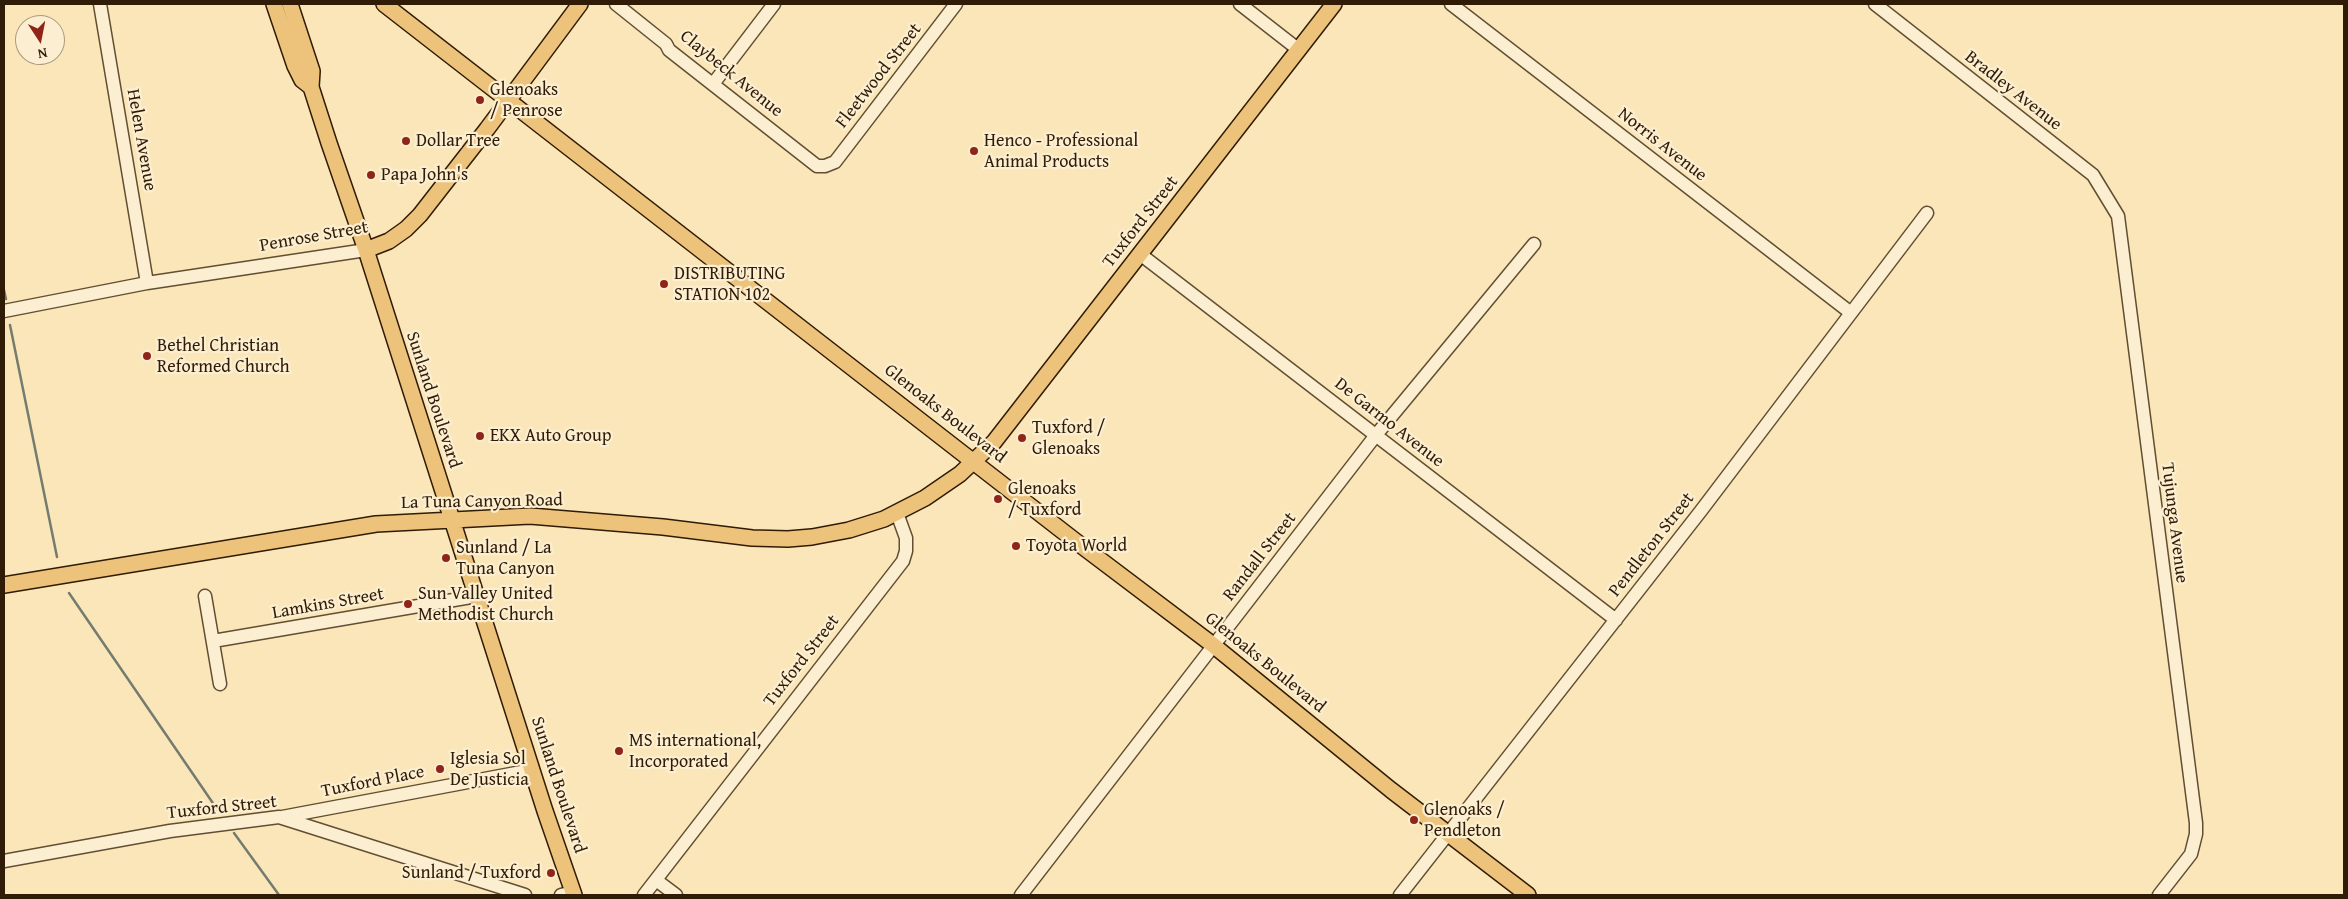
<!DOCTYPE html>
<style>
body{margin:0}
#map{position:relative;width:2348px;height:899px;overflow:hidden;background:#fae6b8;font-family:"Gentium Book Plus",serif}
canvas{display:block}
.frame{position:absolute;inset:0;border:5px solid #301b06;pointer-events:none}
.north{position:absolute;left:15px;top:15px;width:50px;height:50px;box-sizing:border-box;background:#fcefd1;border:1px solid #aa9a80;border-radius:50%;rotate:169deg;font-size:14px;font-weight:700;line-height:20px;text-align:center;color:#301b06}
.north::after{content:'';display:block;margin:auto;width:18px;height:22px;background:#8f2418;clip-path:polygon(50% 0,100% 100%,50% 72%,0 100%)}
</style>
<div id="map">
<canvas width="2348" height="899"></canvas>
<div class="frame"></div>
<div class="north">N</div>
</div>
<script>
const ctx = document.querySelector('canvas').getContext('2d');
ctx.lineJoin = 'round';
const toPath = rows => new Path2D(rows.map(r => 'M' + r).join(''));
function trace(path, color, width, dash) { ctx.strokeStyle = color; ctx.lineWidth = width; ctx.lineCap = dash ? 'butt' : 'round'; ctx.setLineDash(dash || []); ctx.stroke(path); }
function write(font, color, halo, rows, align = 'center') {
  ctx.font = font + ' "Gentium Book Plus",serif'; ctx.lineWidth = 4.5; ctx.setLineDash([]); ctx.textBaseline = 'middle'; ctx.strokeStyle = halo; ctx.fillStyle = color; for (const [text, x, y, turn = 0] of rows) {
    ctx.save(); ctx.translate(x, y); ctx.rotate((+turn || 0) * Math.PI / 180); ctx.textAlign = isNaN(turn) ? turn : align; if (halo) ctx.strokeText(text, 0, 0); ctx.fillText(text, 0, 0); ctx.restore();
  }
}
const stream = toPath([
 [4,290,6,299],
 [10,325,57,557],
 [69,593,219,812],
 [234,833,279,895]
]);
const minor = toPath([
 [100,4,147,283],
 [616,4,666,44,669,50,817,166,825,166,835,162,956,4],
 [1240,4,1299,50],
 [1451,4,1851,313],
 [1875,4,2093,175,2118,216,2196,823,2196,834,2191,854,2159,895],
 [713,84,774,4],
 [1140,254,1616,620],
 [4,311,147,283,366,250],
 [205,596,220,684],
 [213,641,477,596],
 [282,817,532,770],
 [4,861,170,831,279,817,525,895],
 [656,880,676,895],
 [561,895,573,892],
 [644,895,903,561,906,551,906,538,897,513],
 [1021,895,1376,435,1534,244],
 [1400,895,1700,512,1927,213]
]);
const major = toPath([
 [274,4,295,66,302,80,311,87],
 [290,4,312,71,311,87,329,143,366,250,545,811,574,895],
 [384,4,1074,540,1213,645,1391,790,1528,895],
 [366,250,389,241,406,229,420,215,487,129,580,4],
 [4,585,376,524,530,516,663,527,752,538,788,539,812,537,849,530,884,519,925,498,960,474,994,442,1334,4]
]);
const markers = [
 [480,100,5,"#8f2418"],
 [406,141,5,"#8f2418"],
 [974,151,5,"#8f2418"],
 [371,175,5,"#8f2418"],
 [664,284,5,"#8f2418"],
 [147,356,5,"#8f2418"],
 [480,436,5,"#8f2418"],
 [1022,438,5,"#8f2418"],
 [998,499,5,"#8f2418"],
 [1016,546,5,"#8f2418"],
 [446,558,5,"#8f2418"],
 [408,604,5,"#8f2418"],
 [619,751,5,"#8f2418"],
 [440,769,5,"#8f2418"],
 [1414,820,5,"#8f2418"],
 [551,873,5,"#8f2418"]
];
const streetNames = [
 ["Claybeck Avenue",731,74,39],
 ["Fleetwood Street",879,76,-52],
 ["Bradley Avenue",2013,91,38],
 ["Helen Avenue",141,140,80],
 ["Norris Avenue",1662,145,38],
 ["Tuxford Street",1141,222,-52],
 ["Penrose Street",314,237,-10],
 ["Sunland Boulevard",433,400,72],
 ["Glenoaks Boulevard",945,414,38],
 ["De Garmo Avenue",1389,423,38],
 ["La Tuna Canyon Road",482,502,-1],
 ["Tujunga Avenue",2174,523,83],
 ["Pendleton Street",1652,545,-52],
 ["Randall Street",1260,557,-52],
 ["Lamkins Street",328,604,-10],
 ["Tuxford Street",802,661,-52],
 ["Glenoaks Boulevard",1265,663,39],
 ["Tuxford Place",373,782,-11],
 ["Sunland Boulevard",558,785,72],
 ["Tuxford Street",222,808,-6]
];
const poiNames = [
 ["Glenoaks",490,90],
 ["/ Penrose",490,111],
 ["Dollar Tree",416,141],
 ["Henco - Professional",984,141],
 ["Animal Products",984,162],
 ["Papa John's",381,175],
 ["DISTRIBUTING",674,274],
 ["STATION 102",674,295],
 ["Bethel Christian",157,346],
 ["Reformed Church",157,367],
 ["Tuxford /",1032,428],
 ["Glenoaks",1032,449],
 ["EKX Auto Group",490,436],
 ["Glenoaks",1008,489],
 ["/ Tuxford",1008,510],
 ["Toyota World",1026,546],
 ["Sunland / La",456,548],
 ["Tuna Canyon",456,569],
 ["Sun Valley United",418,594],
 ["Methodist Church",418,615],
 ["MS international,",629,741],
 ["Incorporated",629,762],
 ["Iglesia Sol",450,759],
 ["De Justicia",450,780],
 ["Glenoaks /",1424,810],
 ["Pendleton",1424,831],
 ["Sunland / Tuxford",541,873,"right"]
];
trace(stream, '#747c70', 2.5);
trace(minor, '#624e32', 15);
trace(major, '#301b06', 18);
trace(minor, '#fcefd1', 12);
trace(major, '#edc37c', 15);
for (const [x, y, r, color] of markers) { const dot = new Path2D(); dot.arc(x, y, r, 0, 2 * Math.PI); ctx.fillStyle = color; ctx.fill(dot); trace(dot, '#fcefd1', 2); }
write('18px', '#301b06', '#fcefd1', streetNames);
write('18px', '#301b06', '#fcefd1', poiNames, 'left');
</script>
